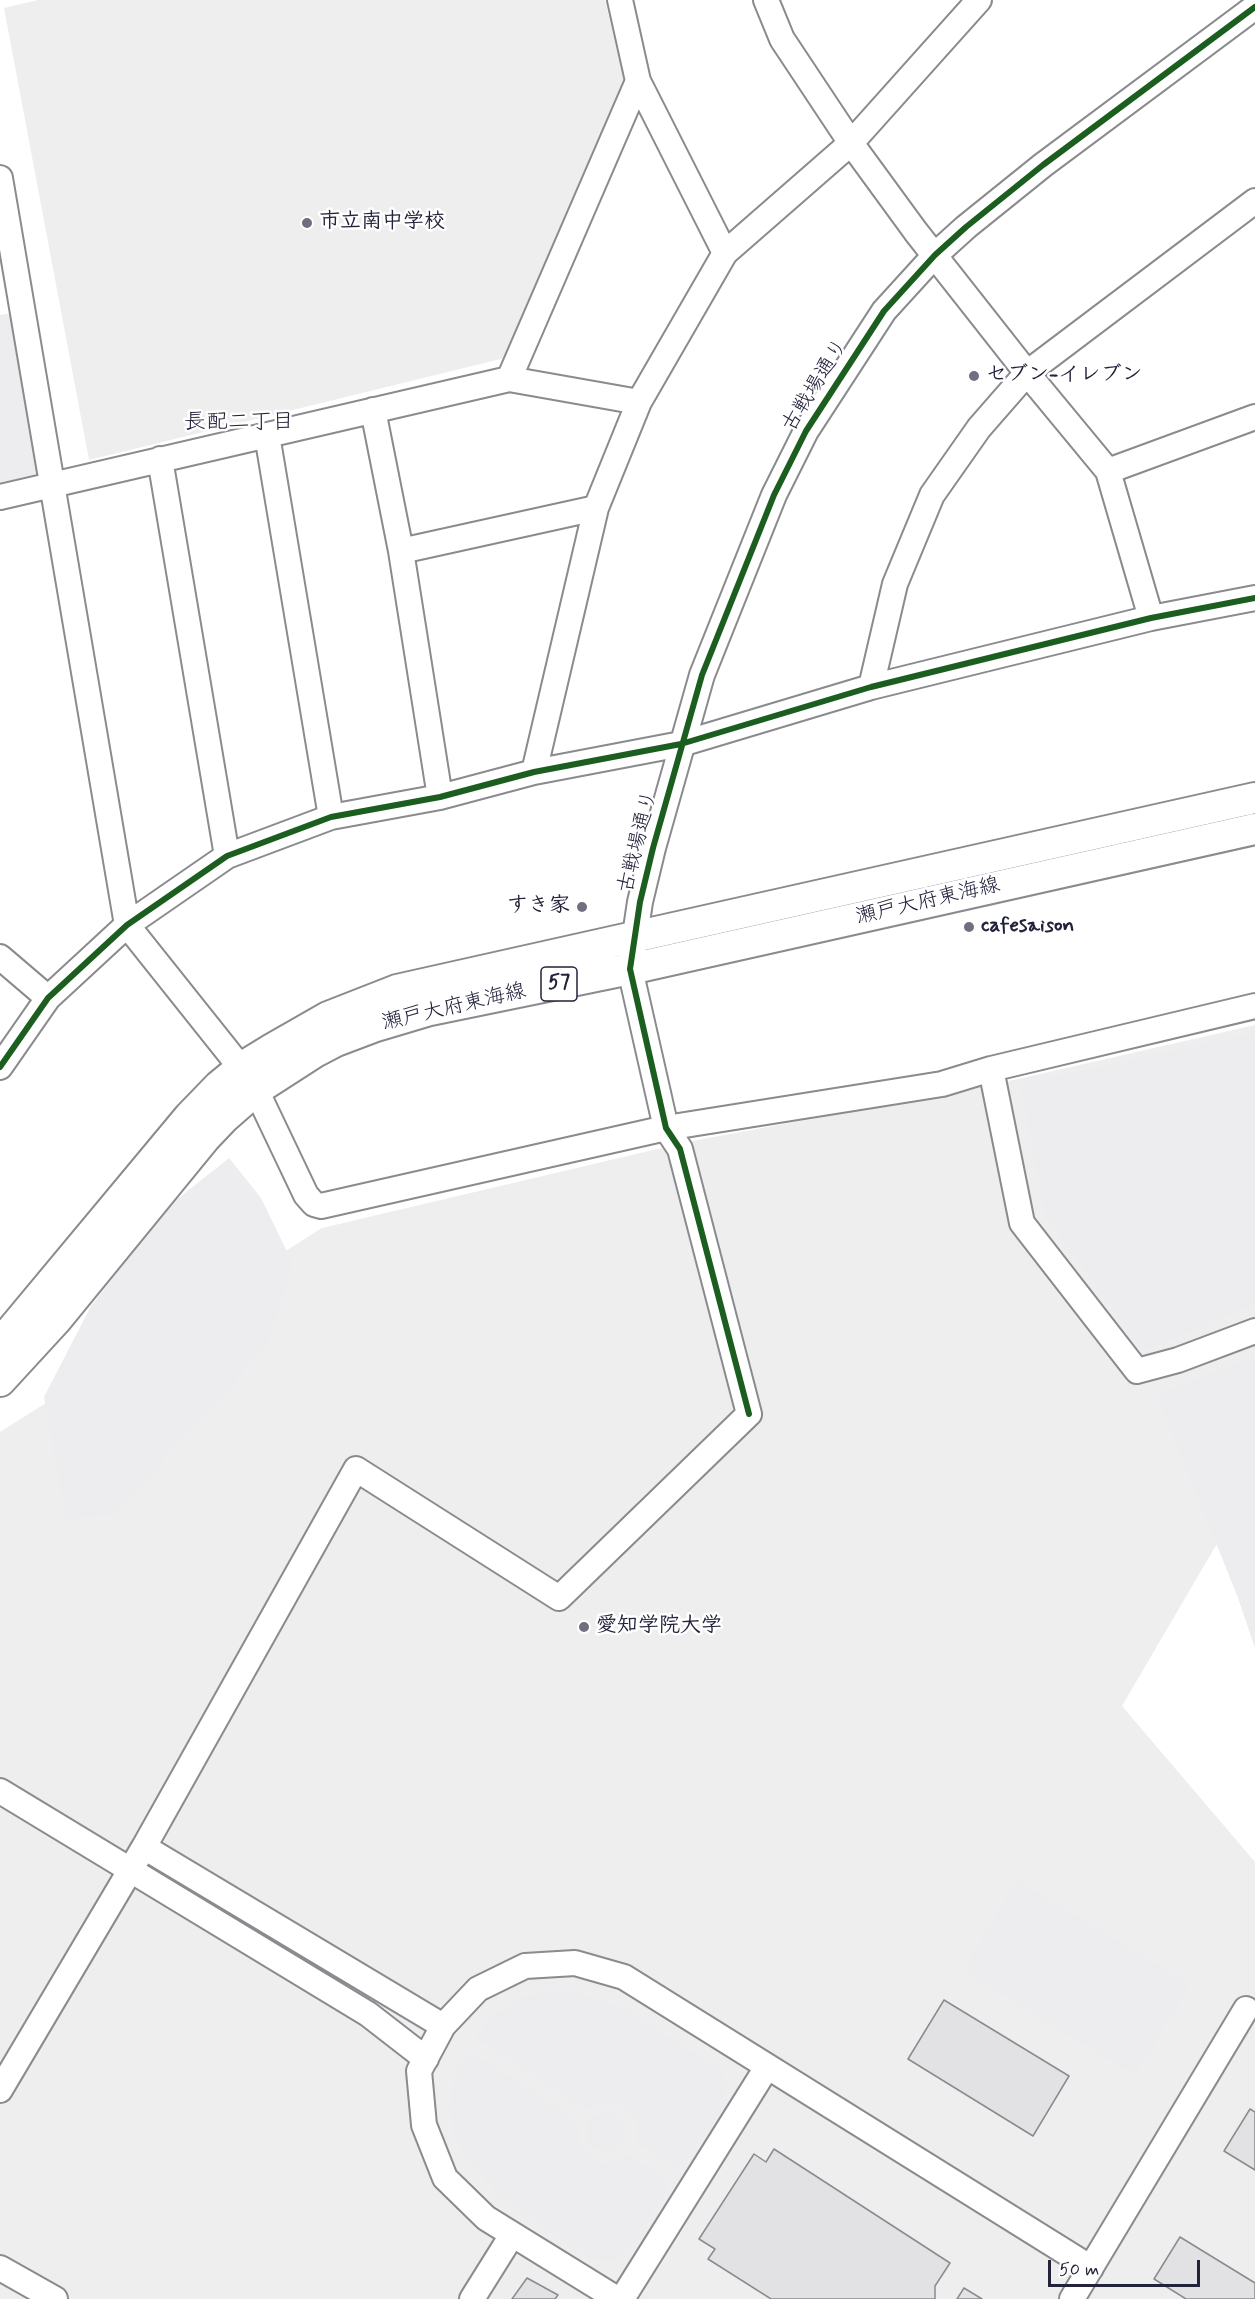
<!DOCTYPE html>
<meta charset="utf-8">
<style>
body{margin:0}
#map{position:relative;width:1255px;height:2299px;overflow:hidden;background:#fff;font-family:Mynerve,sans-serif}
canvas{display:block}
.scale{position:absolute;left:1048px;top:2260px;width:152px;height:27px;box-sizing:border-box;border:3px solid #22223b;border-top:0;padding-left:8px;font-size:18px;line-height:21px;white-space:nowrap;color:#22223b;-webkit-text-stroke:4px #fff;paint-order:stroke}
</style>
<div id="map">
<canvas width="1255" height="2299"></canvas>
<div class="scale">50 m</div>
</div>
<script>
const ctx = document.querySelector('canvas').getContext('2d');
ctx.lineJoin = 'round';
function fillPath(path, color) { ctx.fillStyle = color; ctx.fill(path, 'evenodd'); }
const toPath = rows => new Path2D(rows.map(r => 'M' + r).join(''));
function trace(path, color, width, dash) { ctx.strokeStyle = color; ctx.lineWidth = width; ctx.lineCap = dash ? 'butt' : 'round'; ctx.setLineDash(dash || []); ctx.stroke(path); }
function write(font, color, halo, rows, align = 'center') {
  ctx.font = font + ' Mynerve,"Klee One",sans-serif'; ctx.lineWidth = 5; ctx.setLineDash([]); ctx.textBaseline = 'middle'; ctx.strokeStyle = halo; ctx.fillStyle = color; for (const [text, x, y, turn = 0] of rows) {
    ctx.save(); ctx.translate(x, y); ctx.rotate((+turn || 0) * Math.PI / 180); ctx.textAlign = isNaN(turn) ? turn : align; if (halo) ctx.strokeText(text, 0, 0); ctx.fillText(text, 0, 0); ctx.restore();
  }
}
const built = toPath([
 [38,0,605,0,626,89,513,356,89,460,4,8],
 [1255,1025,1255,1497,1215,1547,1122,1706,1255,1862,1255,2299,0,2299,0,1432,322,1228,687,1142,987,1086]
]);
const green = toPath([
 [11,313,40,478,0,490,0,315],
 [1255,1033,1255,1304,1144,1351,1045,1215,1020,1084],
 [229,1158,261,1198,293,1264,266,1347,113,1515,66,1519,44,1397,91,1306,166,1208],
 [1255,1356,1255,1648,1238,1598,1157,1395],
 [1017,1880,1190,1984,1135,2075,963,1971],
 [547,1992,574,1992,624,2009,719,2069,727,2086,724,2105,679,2170,636,2142,638,2120,623,2105,604,2102,586,2110,476,2038,492,2017,521,1998],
 [468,2050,578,2122,578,2142,589,2157,609,2165,628,2154,670,2182,629,2250,613,2261,594,2260,502,2198,466,2158,454,2134,449,2107,456,2073],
 '586 2132a19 19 0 1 1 38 0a19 19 0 1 1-38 0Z'
]);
const building = toPath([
 [944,2000,1069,2076,1033,2136,908,2059,944,2000],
 [1250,2109,1255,2112,1255,2170,1224,2151,1250,2109],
 [774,2149,950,2263,935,2286,935,2299,771,2299,708,2259,715,2249,699,2239,754,2154,766,2162,774,2149],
 [1180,2237,1255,2283,1255,2299,1186,2299,1154,2279,1180,2237],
 [527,2278,558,2295,555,2299,512,2299,527,2278],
 [964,2288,982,2299,957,2299,964,2288]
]);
const minor = toPath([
 [620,0,638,81,725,253],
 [766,0,782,39,851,143,916,232,1027,373,1108,471,1151,618],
 [0,178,127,925,241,1068],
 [509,379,638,81],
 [373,410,401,551,440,797],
 [267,435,331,817],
 [160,459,227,856],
 [1108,471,1255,417],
 [0,497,509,379,639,402],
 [401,551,596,508],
 [871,687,895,584,932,495,979,428,1027,373,1255,201],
 [534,772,596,508,639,402,725,253,851,143,979,0],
 [0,957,48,998],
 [0,1067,48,998,127,925,227,856,331,817,440,797,534,772,681,744,871,687,1151,618,1255,598],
 [991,1069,1022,1223,1137,1371,1178,1360,1255,1331],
 [256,1090,306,1195,314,1204,321,1206,666,1128,942,1084,991,1069,1255,1006],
 [0,1791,368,2014,426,2059],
 [144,1847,443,2026],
 [0,2090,144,1847,356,1469,559,1598,749,1414,680,1149,666,1128,630,969,640,902,653,848,702,675,774,495,806,431,884,311,935,255,966,227,1043,165,1255,7],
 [0,2268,55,2299],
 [472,2299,512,2235],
 [617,2299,486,2218,445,2178,424,2125,419,2071,443,2026,478,1989,525,1966,575,1963,624,1977,1091,2268],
 [622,2299,767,2067],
 [1072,2299,1246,2009]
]);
const major = toPath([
 [0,1344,189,1117,219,1086,241,1068,272,1049,328,1017,397,990,1255,798],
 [0,1381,57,1319,205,1138,224,1118,256,1090,315,1052,336,1041,373,1027,430,1010,630,969,1255,829]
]);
const cycleway = toPath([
 [0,1067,48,998,127,925,227,856,331,817,440,797,534,772,681,744,871,687,1151,618,1255,598],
 [749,1414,680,1149,666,1128,630,969,640,902,653,848,702,675,774,495,806,431,884,311,935,255,966,227,1043,165,1255,7]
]);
const markers = [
 [307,223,6,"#6f6f80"],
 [974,376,6,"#6f6f80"],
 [582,907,6,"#6f6f80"],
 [969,927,6,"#6f6f80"],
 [584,1627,6,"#6f6f80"]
];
const shields = [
 [559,984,36]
];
const shieldNames = [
 ["57",559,984]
];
const poiNames = [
 ["市立南中学校",319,223],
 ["セブン-イレブン",986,376],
 ["すき家",570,907,"right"],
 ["cafesaison",981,927],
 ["愛知学院大学",596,1627]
];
const streetNames = [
 ["古戦場通り",816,386,-58],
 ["古戦場通り",639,842,-76],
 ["瀬戸大府東海線",928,902,-13],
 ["瀬戸大府東海線",454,1008,-13]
];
const neighbourhoodNames = [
 ["長配二丁目",239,423]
];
fillPath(built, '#eeeeef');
fillPath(green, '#ededef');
fillPath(building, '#e2e2e4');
trace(building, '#8a8a8f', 1.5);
trace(minor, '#8a8a8f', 28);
trace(major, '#8a8a8f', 34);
trace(minor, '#fff', 24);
trace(major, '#fff', 30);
trace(cycleway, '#1b5e20', 6);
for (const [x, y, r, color] of markers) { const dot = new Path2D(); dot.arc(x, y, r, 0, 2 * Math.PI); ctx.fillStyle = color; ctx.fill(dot); trace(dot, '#fff', 2); }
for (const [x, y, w] of shields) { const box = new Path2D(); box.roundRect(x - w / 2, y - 17, w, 34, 4.5); ctx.fillStyle = '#fff'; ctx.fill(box); trace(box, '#22223b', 1.5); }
write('bold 20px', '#22223b', null, shieldNames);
write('bold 21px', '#22223b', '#fff', poiNames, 'left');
write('21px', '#22223b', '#fff', streetNames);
write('22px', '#22223b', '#fff', neighbourhoodNames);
</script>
